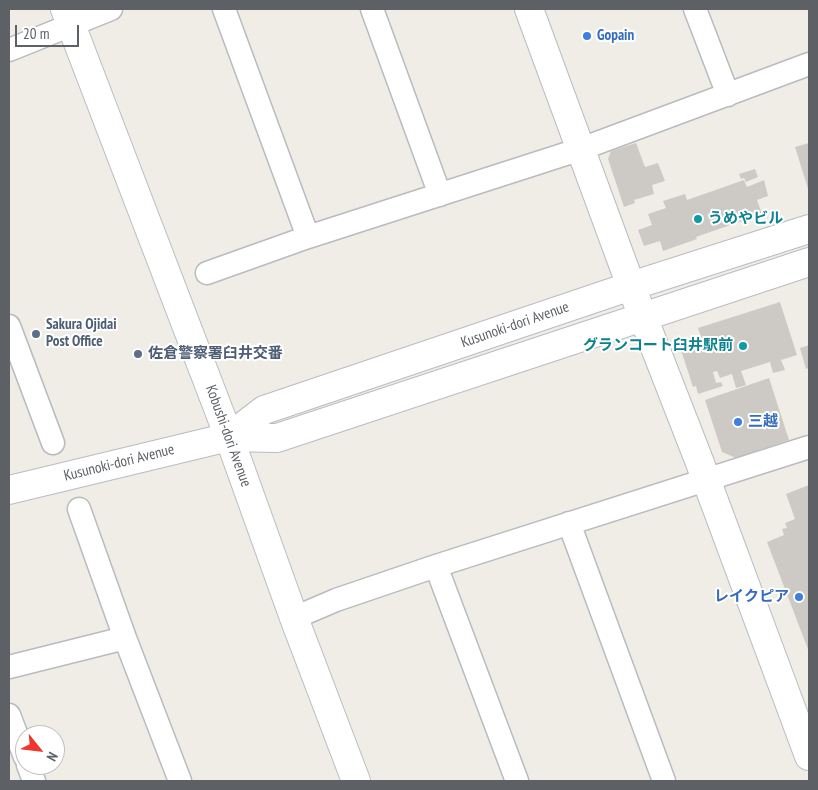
<!DOCTYPE html>
<meta charset="utf-8">
<style>
body{margin:0}
#map{position:relative;width:818px;height:790px;overflow:hidden;background:#f0ede6;font-family:"PT Sans Narrow",sans-serif}
canvas{display:block}
.frame{position:absolute;inset:0;border:10px solid #5d6166;pointer-events:none}
.north{position:absolute;left:15px;top:725px;width:50px;height:50px;box-sizing:border-box;background:#fff;border:1px solid #bec0c2;border-radius:50%;rotate:119deg;font-size:14px;font-weight:700;line-height:20px;text-align:center;color:#5d6166}
.north::after{content:'';display:block;margin:auto;width:18px;height:22px;background:#ee362d;clip-path:polygon(50% 0,100% 100%,50% 72%,0 100%)}
.scale{position:absolute;left:15px;top:25px;width:64px;height:22px;box-sizing:border-box;border:2px solid #5d6166;border-top:0;padding-left:6px;font-size:15px;line-height:18px;white-space:nowrap;color:#5d6166;-webkit-text-stroke:4px #fff;paint-order:stroke}
</style>
<div id="map">
<canvas width="818" height="790"></canvas>
<div class="frame"></div>
<div class="north">N</div>
<div class="scale">20 m</div>
</div>
<script>
const ctx = document.querySelector('canvas').getContext('2d');
ctx.lineJoin = 'round';
function fillPath(path, color) { ctx.fillStyle = color; ctx.fill(path, 'evenodd'); }
const toPath = rows => new Path2D(rows.map(r => 'M' + r).join(''));
function trace(path, color, width, dash) { ctx.strokeStyle = color; ctx.lineWidth = width; ctx.lineCap = dash ? 'butt' : 'round'; ctx.setLineDash(dash || []); ctx.stroke(path); }
function write(font, color, halo, rows, align = 'center') {
  ctx.font = font + ' "PT Sans Narrow","Noto Sans JP",sans-serif'; ctx.lineWidth = 4; ctx.setLineDash([]); ctx.textBaseline = 'middle'; ctx.strokeStyle = halo; ctx.fillStyle = color; for (const [text, x, y, turn = 0] of rows) {
    ctx.save(); ctx.translate(x, y); ctx.rotate((+turn || 0) * Math.PI / 180); ctx.textAlign = isNaN(turn) ? turn : align; if (halo) ctx.strokeText(text, 0, 0); ctx.fillText(text, 0, 0); ctx.restore();
  }
}
const building = toPath([
 [636,143,645,167,658,163,665,181,652,185,654,194,634,200,635,203,624,207,608,159,611,151],
 [809,143,809,192,795,147],
 [755,169,758,177,746,182,744,178,741,179,739,174],
 [744,180,747,187,764,180,768,196,757,200,762,214,696,237,697,239,663,251,660,241,644,246,638,230,652,225,648,214,666,208,663,201,685,194,687,200],
 [780,302,797,355,781,360,785,370,773,373,770,362,741,371,746,385,736,388,732,374,720,378,717,371,713,372,716,383,721,382,723,386,698,394,696,386,693,387,681,350,703,343,698,328],
 [809,345,809,368,806,369,800,348],
 [769,378,789,440,736,458,722,452,705,400],
 [809,485,809,652,767,542,784,535,782,529,787,528,785,523,795,519,786,494]
]);
const street = toPath([
 [224,9,308,237],
 [372,9,440,195],
 [695,9,728,95],
 [9,50,111,9],
 [207,273,308,237,581,149,809,64],
 [9,326,53,443],
 [79,509,125,638,180,781],
 [569,523,664,781],
 [436,566,517,781],
 [294,618,336,600,436,566,809,447],
 [9,667,125,638],
 [9,715,25,757],
 [28,765,34,781]
]);
const secondary = toPath([
 [65,9,229,437,294,618,356,781],
 [529,9,631,286,700,463,809,756],
 [229,437,264,410,631,286,809,229],
 [9,490,229,437,277,438,809,262]
]);
const markers = [
 [587,36,5,"#3f7fe0"],
 [698,219,5,"#0f9aa8"],
 [36,334,5,"#5c6f8a"],
 [743,346,5,"#0f9aa8"],
 [138,354,5,"#5c6f8a"],
 [738,422,5,"#3f7fe0"],
 [799,597,5,"#3f7fe0"]
];
const shopNames = [
 ["Gopain",597,36],
 ["三越",748,422],
 ["レイクピア",789,597,"right"]
];
const cultureNames = [
 ["うめやビル",708,219],
 ["グランコート臼井駅前",733,346,"right"]
];
const serviceNames = [
 ["Sakura Ojidai",46,325],
 ["Post Office",46,342],
 ["佐倉警察署臼井交番",148,354]
];
const streetNames = [
 ["Kusunoki-dori Avenue",515,325,-19],
 ["Kobushi-dori Avenue",228,436,70],
 ["Kusunoki-dori Avenue",119,463,-14]
];
fillPath(building, '#cdcac5');
trace(street, '#b8bbbf', 25);
trace(secondary, '#b9bcc2', 30);
trace(street, '#fff', 22);
trace(secondary, '#fff', 28);
for (const [x, y, r, color] of markers) { const dot = new Path2D(); dot.arc(x, y, r, 0, 2 * Math.PI); ctx.fillStyle = color; ctx.fill(dot); trace(dot, '#fff', 2); }
write('bold 15px', '#366cbe', '#fff', shopNames, 'left');
write('bold 15px', '#0d838f', '#fff', cultureNames, 'left');
write('bold 15px', '#4e5e75', '#fff', serviceNames, 'left');
write('15px', '#5d6166', '#fff', streetNames);
</script>
